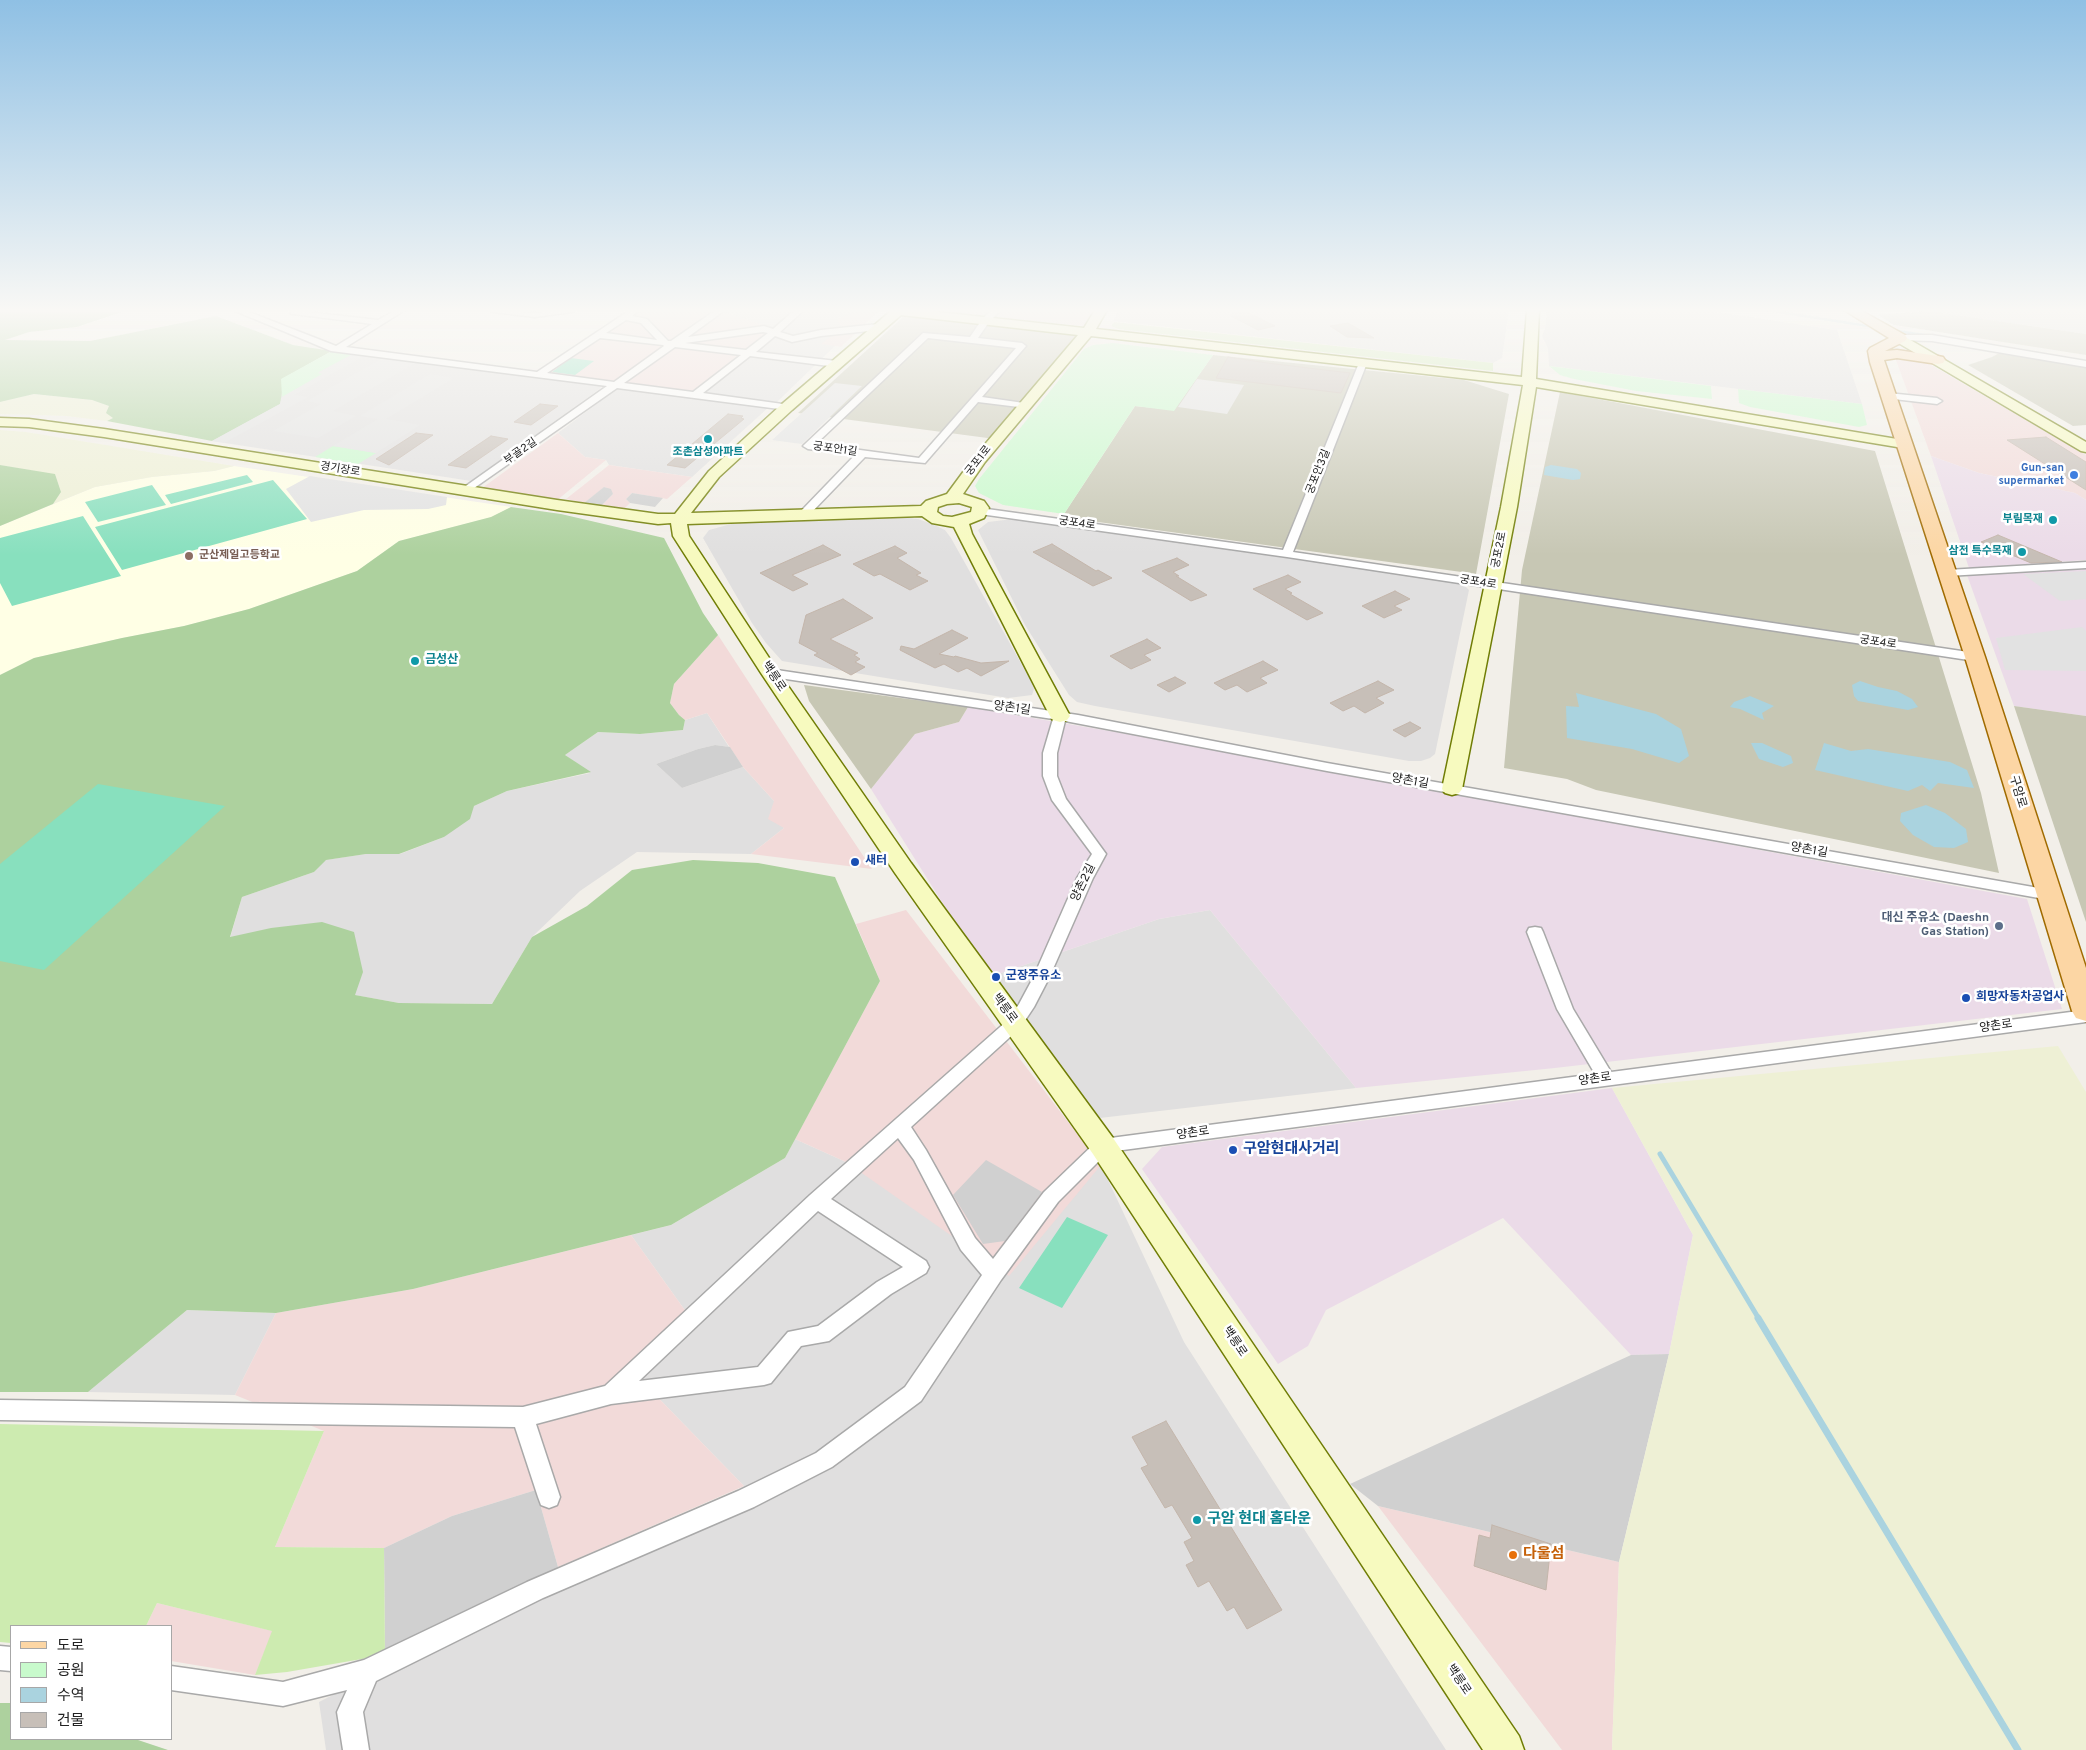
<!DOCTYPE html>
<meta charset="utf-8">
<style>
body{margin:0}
#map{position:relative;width:2086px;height:1750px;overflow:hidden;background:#f2efe9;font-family:Overpass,"Noto Sans KR",sans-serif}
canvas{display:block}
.legend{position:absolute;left:10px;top:1625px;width:162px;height:115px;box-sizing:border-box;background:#fff;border:1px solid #a7a7a7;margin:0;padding:6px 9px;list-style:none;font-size:15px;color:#222}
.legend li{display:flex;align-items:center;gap:10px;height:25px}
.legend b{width:25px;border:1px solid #a7a7a7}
</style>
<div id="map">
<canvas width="2086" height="1750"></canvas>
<ul class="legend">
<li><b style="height:6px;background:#fcd6a4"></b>도로</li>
<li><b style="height:14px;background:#c8facc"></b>공원</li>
<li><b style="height:14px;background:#aad3df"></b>수역</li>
<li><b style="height:14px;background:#c7bfb8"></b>건물</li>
</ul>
</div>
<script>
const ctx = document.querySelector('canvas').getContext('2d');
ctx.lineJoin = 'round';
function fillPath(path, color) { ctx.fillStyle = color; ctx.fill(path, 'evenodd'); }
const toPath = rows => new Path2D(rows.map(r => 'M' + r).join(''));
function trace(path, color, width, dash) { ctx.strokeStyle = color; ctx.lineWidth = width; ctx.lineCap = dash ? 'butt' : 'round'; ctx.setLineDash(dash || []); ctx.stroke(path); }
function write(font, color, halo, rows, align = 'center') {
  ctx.font = font + ' Overpass,"Noto Sans KR",sans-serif'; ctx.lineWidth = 5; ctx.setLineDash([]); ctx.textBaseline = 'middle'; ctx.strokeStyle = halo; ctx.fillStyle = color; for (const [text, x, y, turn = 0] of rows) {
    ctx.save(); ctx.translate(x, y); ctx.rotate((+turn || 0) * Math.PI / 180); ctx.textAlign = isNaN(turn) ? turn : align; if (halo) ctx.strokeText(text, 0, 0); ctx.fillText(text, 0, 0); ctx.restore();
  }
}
const residential = toPath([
 [719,310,855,310,849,315,838,318,842,328,835,346,777,402,693,393,717,373,781,331],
 [1119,310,1509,310,1502,358,1493,363,1113,321],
 [1547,310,1702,310,1837,330,1862,404,1549,366,1548,349,1542,336,1545,328],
 [1926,310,2086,310,2086,334,1928,311],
 [332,351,600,386,601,388,471,481,212,441],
 [619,387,770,406,692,477,609,465,606,460,585,457,558,433],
 [900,517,918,519,932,524,945,530,951,538,1031,681,1034,689,1032,695,1008,698,782,661,766,643,752,623,703,538,709,530,731,524,760,521],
 [1012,519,1462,583,1469,590,1435,754,1430,758,1421,761,1409,761,1095,706,1077,702,1069,695,1025,625,978,530,988,522],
 [707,713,729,747,715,745,698,749,656,764,682,788,743,767,774,801,784,828,751,854,637,852,580,891,532,937,492,1004,399,1003,354,995,230,938,242,897,314,872,325,860,366,854,400,854,444,837,474,806,507,791,590,773,565,755,598,732,640,734,683,730,685,720],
 [1210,910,1356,1088,1100,1118,989,977,1159,919],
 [795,1139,846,1162,1101,1165,1184,1342,1446,1750,326,1750,319,1702,744,1486,639,1378,697,1327,631,1235,671,1225,785,1158],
 [187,1310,276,1313,235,1395,88,1392]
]);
const commercial = toPath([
 [641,310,719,310,782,331,765,340,693,392,547,373],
 [855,310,880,310,841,347,821,344,842,328,837,319,849,315],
 [930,310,1095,310,1084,326],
 [1902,348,2086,455,2086,500,2075,493,1979,473,1931,456,1893,352],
 [558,433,585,457,606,460,556,501,482,488],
 [609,465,692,477,667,499,632,493,626,499,630,503,622,511,601,506,613,494,605,487,584,503,566,499],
 [718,635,812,779,872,869,751,854,784,828,768,819,774,801,743,767,707,713,685,720,679,715,670,703,674,684],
 [906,910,1101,1165,1009,1276,846,1162,795,1139,880,981,856,924],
 [631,1235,697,1327,639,1378,744,1486,558,1567,536,1490,452,1516,384,1548,275,1547,324,1431,235,1395,276,1313,413,1289],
 [1378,1506,1619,1562,1612,1750,1562,1750],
 [157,1603,273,1631,255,1675,171,1661,171,1626,146,1626]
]);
const industrial = toPath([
 [1931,456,1979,473,2075,493,2086,500,2086,560,1969,568],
 [2086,569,2086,716,2014,706,1967,575],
 [968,707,1127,734,2027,899,2062,1009,1555,1068,1356,1088,1210,910,1159,919,989,977,871,789,915,734,959,722],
 [1612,1088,1693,1235,1669,1354,1631,1355,1503,1218,1326,1310,1308,1346,1278,1364,1142,1169,1162,1147]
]);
const education = toPath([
 [234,466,511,507,492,517,399,541,357,571,249,609,184,626,122,638,34,658,0,675,0,526,95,487,152,477,214,471]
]);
const religious = toPath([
 [604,487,611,489,613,494,601,506,584,503],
 [632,493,663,498,655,507,630,503,626,499],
 [715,745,730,747,743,767,682,788,656,764,698,749],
 [986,1160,1042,1192,1005,1241,983,1244,953,1195],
 [1669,1354,1619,1562,1378,1506,1350,1484,1631,1355],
 [536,1490,558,1567,540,1578,385,1655,384,1548,452,1516]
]);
const construction = toPath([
 [1928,311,2086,334,2086,355,1894,325,1878,315],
 [921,315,1071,333,1078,338,995,439,798,413,903,317],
 [2003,351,2086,363,2086,425,2073,426,1968,365,1992,357],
 [1213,355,1464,380,1509,394,1476,574,1062,517,1135,406,1174,410],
 [1560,392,1875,451,1981,793,1999,873,1596,790,1567,779,1504,768,1522,570],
 [804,685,968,707,959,722,915,734,871,789,809,701],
 [2014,706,2086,716,2086,922]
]);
const farmland = toPath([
 [34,394,92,400,109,406,113,418,107,421,66,416,0,414,0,402],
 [0,430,26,432,234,466,214,471,152,477,95,487,53,504,61,492,55,475,0,465],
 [2058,1046,2086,1092,2086,1750,1612,1750,1619,1562,1669,1354,1693,1235,1612,1088]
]);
const grass = toPath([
 [1114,322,1493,363,1493,371,1118,329,1111,326],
 [0,1424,324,1431,275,1547,384,1548,385,1655,287,1672,255,1675,272,1631,157,1603,146,1626,11,1626,11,1643,0,1642]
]);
const forest = toPath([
 [0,310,127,310,77,327,29,332,5,340,90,341,216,316,293,345,332,351,282,379,283,387,280,404,212,441,107,421,113,418,106,413,109,406,92,400,34,394,0,402],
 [0,465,55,474,61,492,53,504,0,526],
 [511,507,561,514,664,538,703,613,718,635,674,684,670,703,679,715,685,720,683,730,640,734,598,732,565,755,591,772,507,791,474,806,470,819,444,837,399,854,366,854,326,860,314,872,242,897,230,937,271,928,322,922,354,932,363,972,355,995,399,1003,492,1004,532,937,587,906,632,870,693,860,758,863,835,877,880,981,785,1158,671,1225,413,1289,276,1313,187,1310,88,1392,0,1392,0,675,34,658,122,638,184,626,249,609,357,571,399,541,491,517],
 [0,1703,11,1703,11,1739,135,1739,168,1750,0,1750]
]);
const park = toPath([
 [1113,343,1213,355,1174,411,1135,406,1064,514,1003,505,979,493,975,486,979,479,1084,349,1093,345],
 [332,351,353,354,319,372,323,374,282,397,281,379],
 [1549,366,1711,386,1712,399,1636,391,1574,379,1560,375],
 [1738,389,1862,404,1867,425,1859,427,1750,407,1739,403],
 [333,446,376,453,358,464,315,457]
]);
const pitch = toPath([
 [571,358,594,361,575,375,552,372],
 [247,475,253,482,171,504,165,495],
 [273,480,307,519,122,570,95,527],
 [152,485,166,505,98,522,85,502],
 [83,516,121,576,12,606,0,583,0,538],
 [98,784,225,806,44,970,0,961,0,864],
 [1067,1217,1108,1235,1062,1308,1019,1288]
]);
const parking = toPath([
 [353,354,364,356,294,395,308,397,224,443,212,441,280,404,282,397,322,374,318,373],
 [383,358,417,362,333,411,356,416,318,438,273,431,321,404,307,401],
 [430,374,454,378,386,419,420,425,376,453,333,446,378,419,360,416],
 [1197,379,1244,385,1227,414,1178,407],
 [835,383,862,386,802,444,772,440],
 [310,476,447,497,446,505,428,509,364,510,311,522,286,489],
 [2086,571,2086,599,2060,601,2023,574],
 [2082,627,2086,631,2086,671,2005,670,1996,638]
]);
const water = toPath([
 [1551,465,1577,469,1581,473,1580,479,1573,480,1544,475,1545,467],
 [1860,681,1878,687,1897,691,1912,699,1918,707,1908,710,1858,701,1854,696,1852,685],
 [1576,693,1656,714,1681,729,1689,756,1679,763,1632,749,1567,738,1566,706,1579,707],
 [1750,696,1774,706,1762,713,1764,720,1740,709,1730,707,1734,702],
 [1751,743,1762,743,1791,756,1793,763,1783,767,1759,759],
 [1824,743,1851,751,1868,749,1950,762,1967,770,1974,788,1938,783,1930,791,1922,785,1908,791,1815,770],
 [1926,805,1945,813,1966,829,1968,842,1954,848,1934,847,1913,835,1900,821,1901,813]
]);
const streamFar2 = toPath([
 [1767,310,1874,327],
 [1892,330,1929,336]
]);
const streamFar1 = toPath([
 [1660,1154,1759,1319]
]);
const stream = toPath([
 [1758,1318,2018,1750]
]);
const building = toPath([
 [1234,310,1243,310,1275,326,1258,330,1231,316,1234,310],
 [1348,323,1374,338,1347,337,1330,326,1348,323],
 [1228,357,1267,363,1350,373,1341,393,1216,378,1228,357],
 [540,404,558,406,531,425,514,422,540,404],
 [728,414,743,416,741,418,744,419,685,468,667,465,728,414],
 [416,433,433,435,389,465,376,459,416,433],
 [491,436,508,439,466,468,448,465,491,436],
 [2046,437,2086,462,2086,490,2007,440,2046,437],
 [1998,535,2062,562,2031,563,1981,542,1998,535],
 [1052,544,1096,571,1098,570,1112,578,1093,586,1033,552,1052,544],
 [823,545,841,555,792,575,808,584,793,591,760,573,823,545],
 [895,546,907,553,897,558,921,573,916,575,928,581,910,590,880,574,874,576,853,564,895,546],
 [1177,558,1189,565,1173,572,1179,576,1176,576,1207,595,1191,601,1142,571,1177,558],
 [1288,575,1301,582,1285,589,1292,593,1290,594,1323,613,1307,620,1253,589,1288,575],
 [1395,591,1410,599,1394,606,1402,610,1384,618,1362,606,1395,591],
 [843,599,873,618,830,639,858,653,854,655,860,659,855,662,865,667,851,675,814,655,818,653,799,643,806,615,843,599],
 [952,630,968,638,939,654,954,657,955,656,981,663,1009,661,981,676,967,668,958,672,944,664,935,668,900,650,901,646,914,649,952,630],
 [1147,639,1161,648,1144,655,1151,660,1131,669,1110,656,1147,639],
 [1263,661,1278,670,1260,678,1267,683,1247,692,1237,685,1225,690,1214,683,1263,661],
 [1175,677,1186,683,1169,692,1157,685,1175,677],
 [1378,681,1394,690,1376,698,1384,703,1365,713,1354,706,1343,711,1330,703,1378,681],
 [1410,722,1421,728,1405,737,1393,730,1410,722],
 [1166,1421,1282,1610,1247,1629,1234,1607,1227,1611,1209,1581,1198,1587,1186,1565,1194,1561,1184,1542,1192,1538,1172,1505,1165,1508,1141,1468,1148,1465,1132,1437,1166,1421],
 [1492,1525,1551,1544,1546,1590,1474,1566,1479,1535,1490,1538,1492,1525]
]);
const street = toPath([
 [233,310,244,310,336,346,372,324,294,314,291,314,290,310,378,320,396,310,405,310,346,347,537,372,630,310,639,310,632,316,647,319,668,341,671,341,716,310,725,310,688,337,764,326,773,329,795,310,804,310,780,332,793,336,821,330,878,324,882,327,878,330,821,336,792,342,775,336,756,352,837,361,841,364,837,367,750,356,703,393,790,405,790,409,787,410,617,388,467,493,462,490,463,488,607,386,331,351,233,310],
 [626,320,641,323,657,340,606,333,626,320],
 [763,332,768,333,746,350,685,343,763,332],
 [600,338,663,345,664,346,614,382,547,373,600,338],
 [675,347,741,355,693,392,624,383,675,347],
 [489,310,535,313,556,310,576,310,572,312,535,317,493,312,489,310],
 [992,310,1001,310,989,322,978,338,1022,343,1026,346,982,397,1024,403,1029,406,1027,408,978,402,925,463,865,457,809,515,801,515,800,513,801,511,855,455,808,449,803,446,805,444,923,333,970,337,983,318,992,310],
 [928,338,1016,348,919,458,816,444,928,338],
 [1900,335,1932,335,2086,361,2086,367,1932,341,1897,340,1897,336,1900,335],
 [1363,360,1367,363,1293,552,1975,653,1981,657,1975,661,1287,557,980,514,975,511,980,508,1283,550,1359,363,1363,360],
 [1888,393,1937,398,1942,401,1937,404,1885,398,1883,396,1888,393],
 [2086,562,2086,568,1947,576,1941,573,1947,570,2086,562],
 [770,669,1078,715,1327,763,2050,890,2055,891,2058,895,2055,899,2050,900,1327,771,1065,721,1057,753,1057,776,1066,799,1106,854,1093,878,1049,978,1034,1007,1020,1028,911,1127,926,1150,975,1238,993,1259,1044,1192,1097,1141,1103,1139,1595,1074,1557,1009,1527,932,1529,928,1535,927,1541,928,1543,932,1573,1009,1611,1072,2086,1010,2086,1022,1108,1152,1058,1202,1001,1280,921,1401,832,1467,754,1507,543,1598,376,1681,363,1712,369,1750,343,1750,337,1712,347,1690,283,1706,171,1690,171,1666,283,1682,364,1660,527,1582,738,1491,816,1453,905,1387,982,1275,961,1250,914,1160,898,1138,831,1199,926,1261,929,1267,926,1273,891,1294,829,1341,801,1346,771,1383,764,1385,611,1404,536,1424,560,1497,557,1505,549,1508,541,1505,538,1497,515,1427,0,1420,0,1400,523,1407,605,1386,810,1195,1008,1020,1019,1004,1033,978,1077,878,1092,854,1052,800,1043,776,1043,753,1053,719,766,676,764,673,770,669],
 [818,1211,903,1267,877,1282,818,1326,788,1332,758,1367,639,1381,818,1211],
 [0,1646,11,1647,11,1671,0,1670,0,1646]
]);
const secondary = toPath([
 [892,310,920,310,1084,328,1095,310,1107,310,1096,329,1522,377,1527,310,1539,310,1536,379,1903,440,1908,441,1910,444,1908,447,1903,448,1536,387,1517,507,1462,789,1459,793,1452,795,1445,793,1442,789,1501,507,1523,385,1091,336,985,462,963,494,984,501,989,508,984,518,969,524,972,534,1070,716,1067,720,1060,722,1053,720,1050,716,954,527,932,523,922,516,687,524,689,536,779,673,911,863,1113,1138,1519,1736,1524,1750,1483,1750,1093,1154,895,873,761,673,673,536,671,523,658,524,557,510,104,437,29,427,0,426,0,418,29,419,104,429,557,500,658,514,675,514,709,471,782,404,892,310],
 [901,315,1078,335,975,456,947,494,926,501,921,506,691,513,719,477,792,410,901,315],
 [959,503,972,507,971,512,952,517,943,516,937,512,938,507,947,504,959,503],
 [1900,334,2086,442,2086,452,2081,451,1895,341,1894,338,1895,335,1900,334]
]);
const primary = toPath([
 [1844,310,1860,310,1905,335,1907,338,1905,341,1885,351,1897,350,1938,356,1943,357,1945,360,1943,363,1938,364,1897,358,1884,360,1985,657,2086,968,2086,1021,2076,1018,2072,1011,1965,657,1870,362,1868,351,1870,348,1889,338,1844,310]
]);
const markers = [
 [708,439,5,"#0f9aa8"],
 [2074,475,5,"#3f7fe0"],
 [2053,520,5,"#0f9aa8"],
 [2022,552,5,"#0f9aa8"],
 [189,556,5,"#8d6e63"],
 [415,661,5,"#0f9aa8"],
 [855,862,5,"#1a4fb4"],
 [1999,926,5,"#5c6f8a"],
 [996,977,5,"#1a4fb4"],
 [1966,998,5,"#1a4fb4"],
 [1233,1150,5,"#1a4fb4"],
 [1197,1520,5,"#0f9aa8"],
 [1513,1555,5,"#e8710a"]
];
const farStreetnames = [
 ["궁포안1길",835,450,8],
 ["부골2길",521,452,-35],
 ["궁포1로",979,461,-52],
 ["경기장로",340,470,9],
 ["궁포안3길",1319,472,-68],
 ["궁포4로",1077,524,8],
 ["궁포2로",1500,550,-79],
 ["궁포4로",1478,583,9],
 ["궁포4로",1878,643,8]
];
const farCulturenames = [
 ["조촌삼성아파트",708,453,"center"],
 ["부림목재",2043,520],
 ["삼전 특수목재",2012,552]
];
const farShopnames = [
 ["Gun-san",2064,469],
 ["supermarket",2064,482]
];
const farEducationnames = [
 ["군산제일고등학교",199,556]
];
const cultureNames = [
 ["금성산",425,661]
];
const streetNames = [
 ["백릉로",773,677,56],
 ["양촌1길",1012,709,8],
 ["양촌1길",1410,782,10],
 ["구암로",2017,792,73],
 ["양촌1길",1809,851,10],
 ["양촌2길",1084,883,-64],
 ["백릉로",1004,1009,54],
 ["양촌로",1996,1027,-8],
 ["양촌로",1595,1080,-8],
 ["양촌로",1193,1134,-8],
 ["백릉로",1234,1342,56],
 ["백릉로",1458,1680,56]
];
const transitNames = [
 ["새터",865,862],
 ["군장주유소",1006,977],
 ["희망자동차공업사",1976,998]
];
const serviceNames = [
 ["대신 주유소 (Daeshn",1989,919],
 ["Gas Station)",1989,933]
];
const nearTransitnames = [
 ["구암현대사거리",1243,1150]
];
const nearCulturenames = [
 ["구암 현대 홈타운",1207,1520]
];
const nearFoodnames = [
 ["다울섬",1523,1555]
];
fillPath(residential, '#e0dfdf');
fillPath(commercial, '#f2dad9');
fillPath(industrial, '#ebdbe8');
fillPath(education, '#ffffe5');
fillPath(religious, '#d0d0d0');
fillPath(construction, '#c7c7b4');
fillPath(farmland, '#eef0d5');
fillPath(grass, '#cdebb0');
fillPath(forest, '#add19e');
fillPath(park, '#c8facc');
fillPath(pitch, '#88e0be');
fillPath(parking, '#e2e2e2');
fillPath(water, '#aad3df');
trace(streamFar2, '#aad3df', 2.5);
trace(streamFar1, '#aad3df', 5);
trace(stream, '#aad3df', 7);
fillPath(building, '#c7bfb8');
trace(building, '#c4b6ab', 1);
trace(street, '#a9a9a9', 3);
trace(secondary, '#707d05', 3);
trace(primary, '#a06b00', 3);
fillPath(street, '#fff');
fillPath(secondary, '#f7fabf');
fillPath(primary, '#fcd6a4');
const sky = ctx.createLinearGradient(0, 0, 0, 555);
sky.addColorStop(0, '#8fc0e4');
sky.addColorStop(0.56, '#f9f8f5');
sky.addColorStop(1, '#f9f8f500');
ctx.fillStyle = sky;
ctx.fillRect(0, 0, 2086, 555);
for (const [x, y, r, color] of markers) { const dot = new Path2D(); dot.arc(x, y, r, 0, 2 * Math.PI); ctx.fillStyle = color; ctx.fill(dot); trace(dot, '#fff', 2); }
write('11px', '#222', '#fff', farStreetnames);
write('bold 11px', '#0d838f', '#fff', farCulturenames, 'right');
write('bold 11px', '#366cbe', '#fff', farShopnames, 'right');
write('bold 11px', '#785e54', '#fff', farEducationnames, 'left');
write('bold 12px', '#0d838f', '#fff', cultureNames, 'left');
write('12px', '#222', '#fff', streetNames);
write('bold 12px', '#164399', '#fff', transitNames, 'left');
write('bold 12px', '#4e5e75', '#fff', serviceNames, 'right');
write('bold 15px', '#164399', '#fff', nearTransitnames, 'left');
write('bold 15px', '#0d838f', '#fff', nearCulturenames, 'left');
write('bold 15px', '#c56008', '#fff', nearFoodnames, 'left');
</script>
